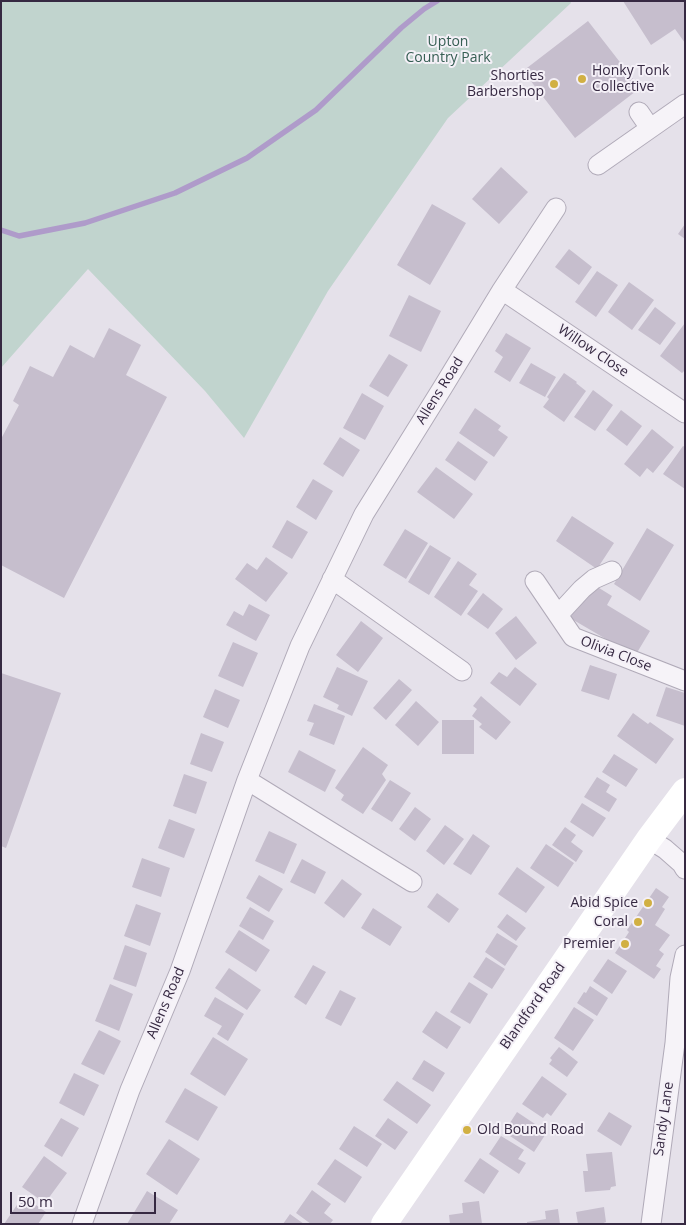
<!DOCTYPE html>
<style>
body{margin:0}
#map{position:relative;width:686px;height:1225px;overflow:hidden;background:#e5e1ea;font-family:"Open Sans",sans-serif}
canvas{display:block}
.frame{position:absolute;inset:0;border:2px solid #362942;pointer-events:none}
.scale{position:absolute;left:10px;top:1192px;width:146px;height:22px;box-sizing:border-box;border:2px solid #362942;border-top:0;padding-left:6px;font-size:15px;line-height:18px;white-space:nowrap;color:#362942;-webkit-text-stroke:4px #f4f0f7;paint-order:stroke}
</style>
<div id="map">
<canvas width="686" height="1225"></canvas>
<div class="frame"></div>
<div class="scale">50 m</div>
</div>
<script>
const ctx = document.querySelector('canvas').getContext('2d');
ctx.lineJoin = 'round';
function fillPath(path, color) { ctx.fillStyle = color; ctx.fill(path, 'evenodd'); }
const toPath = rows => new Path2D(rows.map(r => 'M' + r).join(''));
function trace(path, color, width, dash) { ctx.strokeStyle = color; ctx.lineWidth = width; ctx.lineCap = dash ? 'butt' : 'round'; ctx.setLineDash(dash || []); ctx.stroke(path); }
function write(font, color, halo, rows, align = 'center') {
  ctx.font = font + ' "Open Sans",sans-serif'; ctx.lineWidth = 4; ctx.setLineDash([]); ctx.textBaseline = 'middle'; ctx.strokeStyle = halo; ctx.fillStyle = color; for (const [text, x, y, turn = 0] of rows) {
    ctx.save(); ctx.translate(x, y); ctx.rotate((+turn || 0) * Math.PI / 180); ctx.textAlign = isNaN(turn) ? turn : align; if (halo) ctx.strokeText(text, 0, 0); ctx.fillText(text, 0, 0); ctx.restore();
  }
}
const green = toPath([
 [1,1,570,1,571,3,448,118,328,291,244,438,205,391,88,269,1,368]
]);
const stream = toPath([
 [1,230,19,236,85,223,175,193,247,158,316,110,401,28,424,9,437,1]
]);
const building = toPath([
 [623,1,685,1,685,43,675,29,651,45],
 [588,21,640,88,575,138,523,71],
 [501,167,528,192,499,224,472,199],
 [432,204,466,223,430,285,397,265],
 [685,224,685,239,678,234],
 [569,249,592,267,579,285,555,267],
 [597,271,618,285,596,317,575,302],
 [629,282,654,300,632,330,608,312],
 [409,295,441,311,421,352,389,336],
 [655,307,676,323,660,345,638,330],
 [685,323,685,370,682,373,660,356],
 [109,328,141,345,126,375,167,397,64,598,1,565,1,439,19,405,13,401,30,366,53,377,70,345,94,358],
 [506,333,531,348,510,382,494,372,503,357,495,351],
 [389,354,408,365,388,397,369,386],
 [531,363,556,377,545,397,519,383],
 [564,373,577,382,576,383,586,391,564,422,543,407,549,399,547,397],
 [593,390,613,405,595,431,574,417],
 [362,393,384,406,365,440,343,428],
 [475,408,501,426,498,430,508,437,494,457,459,433],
 [621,410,642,426,627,446,606,430],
 [652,429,674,447,653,473,647,468,640,477,624,464],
 [340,437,360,450,343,477,323,464],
 [458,441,488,462,475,481,445,460],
 [683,446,685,447,685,489,663,474],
 [436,467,473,494,454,519,417,492],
 [313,479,333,491,316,520,296,507],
 [572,516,614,543,597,569,556,541],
 [287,520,308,532,292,559,272,547],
 [647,528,674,545,640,601,614,584],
 [405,529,428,543,406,579,383,565],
 [430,545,451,558,429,595,408,582],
 [266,557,288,573,266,602,235,579,247,563,257,570],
 [458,561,477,574,469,585,478,591,461,616,434,597],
 [591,583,612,596,607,605,650,631,635,656,570,618],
 [483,593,503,609,488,629,467,614],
 [249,604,270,615,256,641,226,625,234,611,243,616],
 [516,616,537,643,516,660,495,633],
 [361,621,383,638,358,672,336,655],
 [233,642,258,653,243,687,218,676],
 [590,665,617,674,609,700,581,691],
 [337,667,368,681,352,716,337,709,339,705,323,697],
 [515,667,537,684,520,706,490,683,499,672,507,677],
 [1,673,61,693,6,848,1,846],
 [399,679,412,690,386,720,373,708],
 [666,687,685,693,685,726,656,716],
 [215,689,240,700,228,728,203,717],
 [481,696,511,722,496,740,479,727,482,724,472,716,477,709,473,706],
 [416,701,439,722,418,746,395,725],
 [314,704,345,716,334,745,309,735,314,723,307,721],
 [633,713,648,724,650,722,674,739,656,764,617,736],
 [442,720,474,720,474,754,442,754],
 [201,733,224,742,212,772,190,764],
 [363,747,388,765,382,774,386,780,363,814,341,800,344,795,335,788],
 [299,750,336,770,325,792,288,772],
 [614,754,638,769,626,787,602,772],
 [184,774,207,782,196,814,173,806],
 [597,777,610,785,606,792,617,799,609,812,584,797],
 [390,780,411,793,392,822,371,809],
 [582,803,606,818,593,837,570,822],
 [415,807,431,819,415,841,399,829],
 [169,819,195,829,184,858,158,848],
 [445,825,464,839,444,865,426,851],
 [565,827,576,835,571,842,583,851,576,862,552,845],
 [269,831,297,844,284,874,255,861],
 [473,834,490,846,471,875,453,864],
 [546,844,574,863,558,887,530,868],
 [142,858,170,868,161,897,132,887],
 [302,859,326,872,315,894,290,882],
 [517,867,545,887,526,913,498,894],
 [259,875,283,889,269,912,246,898],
 [342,879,362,894,344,918,324,903],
 [656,888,669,897,662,907,665,909,655,925,670,935,659,950,664,954,656,966,661,969,654,979,615,953,629,932,627,930],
 [437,893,459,909,449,923,427,907],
 [136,904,161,913,150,946,124,936],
 [250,907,274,921,263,940,239,926],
 [373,908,402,927,390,946,361,928],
 [507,914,526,928,516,941,497,927],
 [239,930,270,950,256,972,225,952],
 [497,933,518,946,505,966,485,952],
 [125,945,147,953,136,987,113,979],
 [486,957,505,969,492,989,473,977],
 [608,959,627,971,612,994,593,981],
 [313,965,326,972,306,1005,294,997],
 [229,968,261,990,247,1010,215,988],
 [469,982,488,994,470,1024,450,1012],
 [110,984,133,994,119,1031,95,1021],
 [590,986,608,998,597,1016,577,1003,584,992,586,993],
 [340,990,356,998,341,1026,325,1018],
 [215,997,244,1014,228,1041,217,1034,222,1026,204,1016],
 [574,1007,594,1020,573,1051,554,1038],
 [436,1011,461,1027,447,1049,422,1032],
 [99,1030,121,1041,104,1075,81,1064],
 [213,1037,248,1059,225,1096,190,1074],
 [559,1047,578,1062,567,1077,549,1064,552,1060,550,1058],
 [424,1060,445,1073,433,1092,412,1079],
 [74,1073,99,1085,84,1116,59,1103],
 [542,1076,567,1094,551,1116,547,1113,543,1118,522,1104],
 [397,1081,431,1105,417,1124,383,1100],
 [185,1088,218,1107,198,1141,165,1122],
 [517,1112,547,1132,534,1152,504,1132],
 [609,1112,632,1126,621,1146,597,1131],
 [61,1118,79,1128,62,1157,44,1146],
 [388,1118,408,1132,395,1150,375,1136],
 [354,1126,382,1144,367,1167,339,1149],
 [501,1136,524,1150,518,1159,526,1163,519,1174,489,1154],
 [169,1139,200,1159,177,1195,146,1174],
 [612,1152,616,1186,611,1187,610,1190,585,1192,583,1171,588,1171,586,1154],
 [44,1156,67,1173,45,1203,22,1187],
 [480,1158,499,1171,484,1194,464,1181],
 [335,1159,362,1177,345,1203,317,1184],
 [312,1190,331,1204,324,1213,333,1220,330,1224,311,1224,296,1213],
 [147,1191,178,1210,169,1224,127,1224],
 [23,1196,46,1212,38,1224,4,1224],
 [479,1201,482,1224,450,1224,449,1215,463,1213,462,1203],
 [604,1207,606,1222,601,1224,578,1224,576,1212],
 [558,1209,560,1224,527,1224,527,1222,546,1219,545,1211],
 [290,1214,304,1224,283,1224]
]);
const minor = toPath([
 [639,112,650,128],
 [598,165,685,104],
 [502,290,685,413],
 [332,579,462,671],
 [535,581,573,637,685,681],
 [558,615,582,589,594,579,612,571],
 [247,780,412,882],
 [649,839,665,849,682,864,685,869],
 [82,1224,130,1090,180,971,247,780,300,646,364,514,443,387,502,290,556,208],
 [651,1224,675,1043,680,978,685,955]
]);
const secondary = toPath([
 [384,1224,649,839,685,791]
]);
const markers = [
 [582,79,5,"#d1b043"],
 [554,84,5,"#d1b043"],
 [648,903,5,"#d1b043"],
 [638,922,5,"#d1b043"],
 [625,944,5,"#d1b043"],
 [467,1130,5,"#d1b043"]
];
const parkNames = [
 ["Upton",448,42],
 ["Country Park",448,58]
];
const poiNames = [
 ["Honky Tonk",592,71,"left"],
 ["Collective",592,87,"left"],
 ["Shorties",544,76],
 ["Barbershop",544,92],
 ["Abid Spice",638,903],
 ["Coral",628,922],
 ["Premier",615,944],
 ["Old Bound Road",477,1130,"left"]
];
const streetNames = [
 ["Willow Close",593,351,34],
 ["Allens Road",440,391,-58],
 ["Olivia Close",616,654,21],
 ["Allens Road",166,1003,-67],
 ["Blandford Road",533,1006,-55],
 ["Sandy Lane",664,1119,-82]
];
fillPath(green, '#c1d4ce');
trace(stream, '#af9bca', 5.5);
fillPath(building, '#c6becd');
trace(minor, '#b0aab8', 21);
trace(minor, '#f6f3f8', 19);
trace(secondary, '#fff', 26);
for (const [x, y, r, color] of markers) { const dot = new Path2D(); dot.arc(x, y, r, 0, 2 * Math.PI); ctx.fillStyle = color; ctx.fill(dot); trace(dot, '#f4f0f7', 2); }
write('14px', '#365e53', '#f4f0f7', parkNames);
write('14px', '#362942', '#f4f0f7', poiNames, 'right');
write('14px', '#362942', '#f4f0f7', streetNames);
</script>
